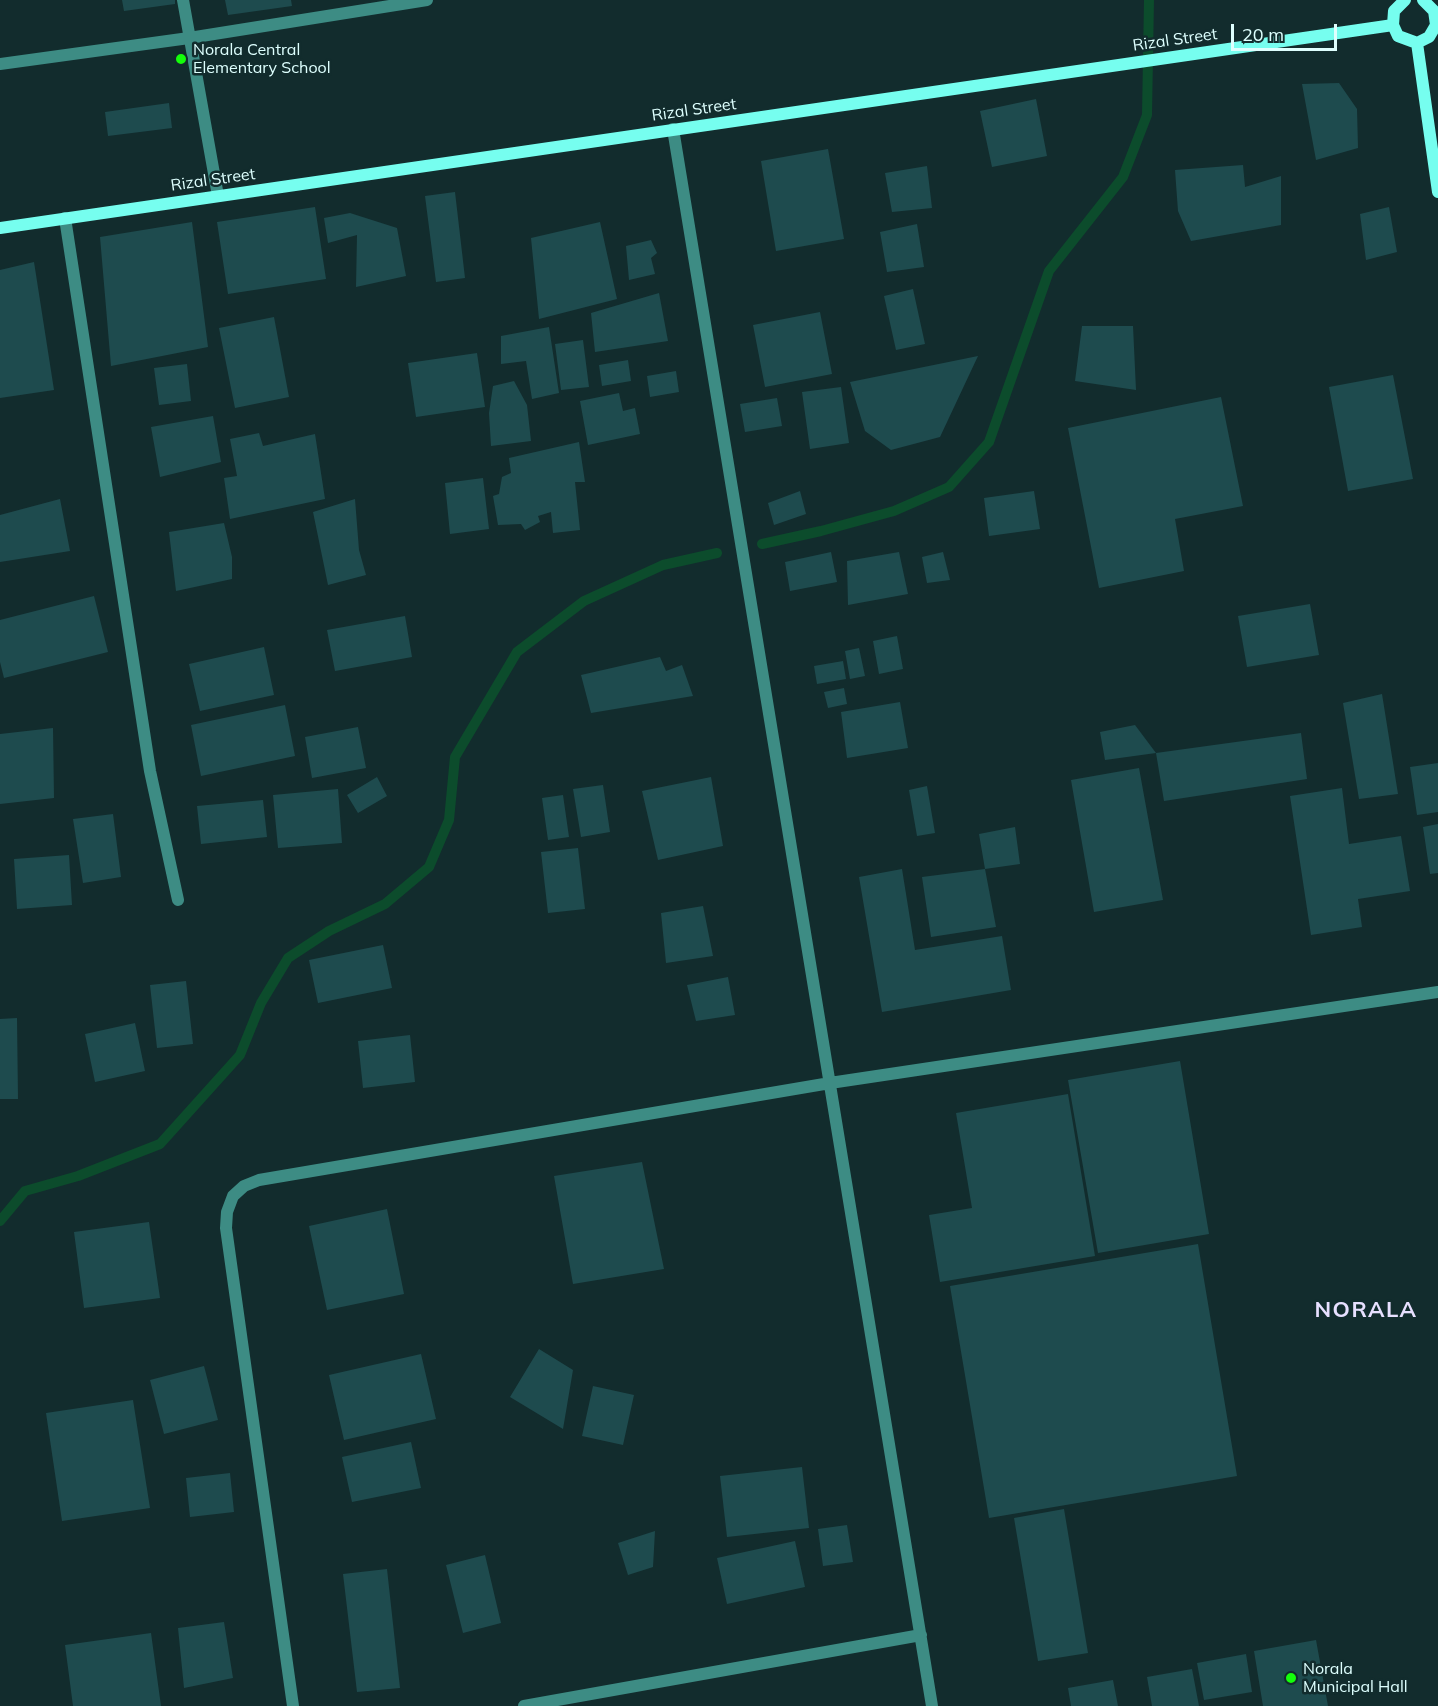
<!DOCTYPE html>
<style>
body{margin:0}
#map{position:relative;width:1438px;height:1706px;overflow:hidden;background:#122c2d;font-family:Mulish,sans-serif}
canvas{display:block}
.scale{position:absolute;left:1231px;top:24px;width:106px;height:27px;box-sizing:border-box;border:3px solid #defffe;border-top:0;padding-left:8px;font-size:18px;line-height:21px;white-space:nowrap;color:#defffe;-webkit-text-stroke:4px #122c2d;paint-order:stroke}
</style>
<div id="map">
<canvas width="1438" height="1706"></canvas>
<div class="scale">20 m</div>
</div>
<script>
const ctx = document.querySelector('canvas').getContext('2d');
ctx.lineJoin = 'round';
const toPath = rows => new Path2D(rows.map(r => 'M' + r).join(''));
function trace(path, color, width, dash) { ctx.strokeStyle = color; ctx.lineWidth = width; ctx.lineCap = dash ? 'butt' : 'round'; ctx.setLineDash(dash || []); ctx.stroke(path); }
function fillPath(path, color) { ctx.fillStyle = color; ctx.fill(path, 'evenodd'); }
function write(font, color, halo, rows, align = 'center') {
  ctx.font = font + ' Mulish,sans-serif'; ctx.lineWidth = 5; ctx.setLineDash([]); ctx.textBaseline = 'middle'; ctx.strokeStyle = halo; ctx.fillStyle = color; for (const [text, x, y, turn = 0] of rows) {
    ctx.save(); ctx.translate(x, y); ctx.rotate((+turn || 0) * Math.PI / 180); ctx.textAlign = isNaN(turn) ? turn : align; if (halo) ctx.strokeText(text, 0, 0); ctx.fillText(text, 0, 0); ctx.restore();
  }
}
const stream = toPath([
 [762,544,821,531,894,511,949,487,989,442,1049,271,1123,177,1147,115,1149,0],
 [0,1221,25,1191,78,1176,160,1144,240,1055,261,1003,288,958,329,931,385,904,429,867,449,820,455,757,517,652,584,601,663,565,717,553]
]);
const building = toPath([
 [122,0,175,0,175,4,124,11],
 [225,0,291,0,292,6,228,15],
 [1339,83,1357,109,1358,148,1316,160,1302,84],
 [1036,99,1047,156,992,167,980,111],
 [169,103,172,128,108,136,105,112],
 [828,149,844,239,776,251,761,161],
 [1243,165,1245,187,1281,176,1281,225,1191,241,1178,211,1175,170],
 [927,166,932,208,892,212,885,173],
 [455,192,465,278,436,282,425,196],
 [315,207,326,279,228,294,217,222],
 [1389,207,1397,252,1366,260,1360,214],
 [350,213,397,228,406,276,356,287,357,235,328,243,324,218],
 [192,222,208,347,111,366,100,237],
 [600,222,617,299,539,319,531,238],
 [917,224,924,267,887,272,880,232],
 [651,240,657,253,651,258,655,274,629,280,626,246],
 [34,262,54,390,0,398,0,270],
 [913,289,925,344,896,350,884,296],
 [659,293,668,341,595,352,591,313],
 [820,312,832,374,765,387,753,325],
 [274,317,289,397,235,408,219,328],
 [1082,326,1133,326,1136,390,1075,381],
 [549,327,559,393,532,399,526,361,501,364,501,336],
 [583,340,589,387,561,390,555,344],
 [477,353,485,407,416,417,408,363],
 [978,356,940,437,891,450,865,431,850,382],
 [628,360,631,381,602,386,599,365],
 [187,364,191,401,159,405,154,368],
 [676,371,679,392,650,397,647,376],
 [1393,375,1413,479,1348,491,1329,387],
 [514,381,527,405,531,441,491,446,489,413,493,386],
 [841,387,849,443,810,449,802,392],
 [619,393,623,411,635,408,640,434,588,445,580,401],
 [1221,397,1243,506,1175,519,1184,571,1099,588,1068,428],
 [777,398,782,426,745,432,740,404],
 [213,416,221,462,160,477,151,427],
 [259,433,263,446,315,434,325,499,230,519,224,478,237,476,230,439],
 [579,442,585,482,575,482,580,530,553,533,551,512,538,516,540,522,525,530,521,524,498,525,493,496,499,494,502,477,511,473,509,458],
 [483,478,489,529,450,534,445,483],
 [800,491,806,514,774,525,768,503],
 [1034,491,1040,529,989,536,984,498],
 [60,499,70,551,0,562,0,515],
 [355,499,359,550,366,575,328,585,313,512],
 [224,523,232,557,232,579,176,591,169,532],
 [831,552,837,582,790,591,785,562],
 [899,552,908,594,848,605,847,561],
 [943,552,950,580,927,583,922,557],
 [94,596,108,652,4,678,0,662,0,620],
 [1310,604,1319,655,1247,667,1238,616],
 [405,616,412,657,335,671,327,630],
 [897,636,903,669,879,674,873,641],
 [264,647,274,695,200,711,189,664],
 [859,648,865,676,850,679,845,651],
 [660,657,666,671,682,665,693,696,591,713,581,675],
 [843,661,846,679,817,684,814,666],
 [844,688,847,704,828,708,824,692],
 [1382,694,1398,794,1359,799,1343,703],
 [900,702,908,748,847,758,841,712],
 [285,705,295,756,201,776,191,725],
 [1135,725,1156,753,1105,760,1100,732],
 [358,727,366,768,312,778,305,737],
 [53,728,54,798,0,804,0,734],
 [1301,733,1307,779,1164,801,1156,753],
 [1438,763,1438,812,1417,815,1410,767],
 [1139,768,1163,900,1094,912,1071,780],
 [377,777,387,796,358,813,347,795],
 [711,777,723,846,658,860,642,791],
 [603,785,610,832,581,837,573,789],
 [927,786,935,833,917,836,909,790],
 [1342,788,1349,844,1401,836,1410,891,1358,899,1362,927,1311,935,1290,796],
 [338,789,342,843,278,848,273,795],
 [563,795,569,837,548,840,542,798],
 [263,800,267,837,201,844,197,806],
 [113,814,121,877,83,883,73,819],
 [1438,824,1438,873,1430,874,1423,827],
 [1015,827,1020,864,985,869,996,927,931,937,922,877,985,869,979,834],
 [578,848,585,909,548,913,541,852],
 [69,855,72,905,17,909,14,859],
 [902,869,915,950,1002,936,1011,990,882,1012,859,877],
 [703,906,713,956,666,963,661,913],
 [383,945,392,988,318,1003,309,960],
 [728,977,735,1015,696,1021,687,985],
 [186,981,193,1044,157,1048,150,985],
 [17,1018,18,1099,0,1099,0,1019],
 [135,1023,145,1071,95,1082,85,1034],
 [410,1035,415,1082,363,1088,358,1041],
 [1180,1061,1209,1234,1098,1253,1068,1080],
 [1068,1094,1095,1256,940,1282,929,1215,972,1208,956,1113],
 [642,1162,664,1269,573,1284,554,1176],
 [387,1209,404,1294,327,1310,309,1226],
 [149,1222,160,1298,84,1308,74,1232],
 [1198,1244,1237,1476,989,1518,950,1286],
 [539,1349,573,1370,563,1429,510,1397],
 [421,1354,436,1419,344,1440,329,1375],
 [204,1366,218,1420,164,1434,150,1380],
 [593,1386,634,1395,623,1445,582,1436],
 [133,1400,150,1508,62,1521,46,1413],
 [411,1442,421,1488,352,1502,342,1457],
 [802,1467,809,1528,727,1537,720,1476],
 [230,1473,234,1512,190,1517,186,1478],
 [1064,1509,1088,1653,1038,1661,1014,1518],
 [847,1525,853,1562,823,1566,818,1529],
 [655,1531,653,1567,628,1575,618,1543],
 [795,1541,805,1587,727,1604,717,1558],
 [485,1555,501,1623,463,1633,446,1565],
 [387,1569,400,1688,357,1692,343,1574],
 [224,1622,233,1678,184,1688,178,1628],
 [151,1633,161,1706,73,1706,65,1645],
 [1316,1640,1328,1706,1263,1706,1254,1651],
 [1246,1654,1252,1692,1204,1700,1197,1663],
 [1192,1669,1199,1706,1152,1706,1147,1677],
 [1113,1680,1118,1706,1071,1706,1068,1688]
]);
const service = toPath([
 [183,0,218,196],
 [0,64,189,38,427,0]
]);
const minor = toPath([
 [673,129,932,1706],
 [65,218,150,771,178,900],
 [293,1706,226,1228,227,1212,233,1196,244,1186,259,1180,830,1083,1438,992],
 [524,1706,921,1635]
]);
const secondary = toPath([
 [1405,0,1394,11,1393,25,1398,36,1417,43,1429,37,1436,25,1434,11,1423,0],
 [1417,43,1438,192],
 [0,228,1393,25]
]);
const markers = [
 [181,59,6,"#14fe0b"],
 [1291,1678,6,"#14fe0b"]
];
const streetNames = [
 ["Rizal Street",1175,40,-8],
 ["Rizal Street",694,110,-8],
 ["Rizal Street",213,180,-8]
];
const poiNames = [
 ["Norala Central",193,50],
 ["Elementary School",193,68],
 ["Norala",1303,1669],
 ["Municipal Hall",1303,1687]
];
const districtNames = [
 ["NORALA",1366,1310]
];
trace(stream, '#0c4c2c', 10);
fillPath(building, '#1e4b4e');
trace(service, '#3d8c84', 12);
trace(minor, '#3d8c84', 12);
trace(secondary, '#76feef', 12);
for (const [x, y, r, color] of markers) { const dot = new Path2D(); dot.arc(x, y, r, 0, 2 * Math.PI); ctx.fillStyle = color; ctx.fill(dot); trace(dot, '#122c2d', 2); }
write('16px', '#defffe', '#122c2d', streetNames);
write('16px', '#defffe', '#122c2d', poiNames, 'left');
ctx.letterSpacing = '1.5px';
write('bold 22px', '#e7e0ff', '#122c2d', districtNames);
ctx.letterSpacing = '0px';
</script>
